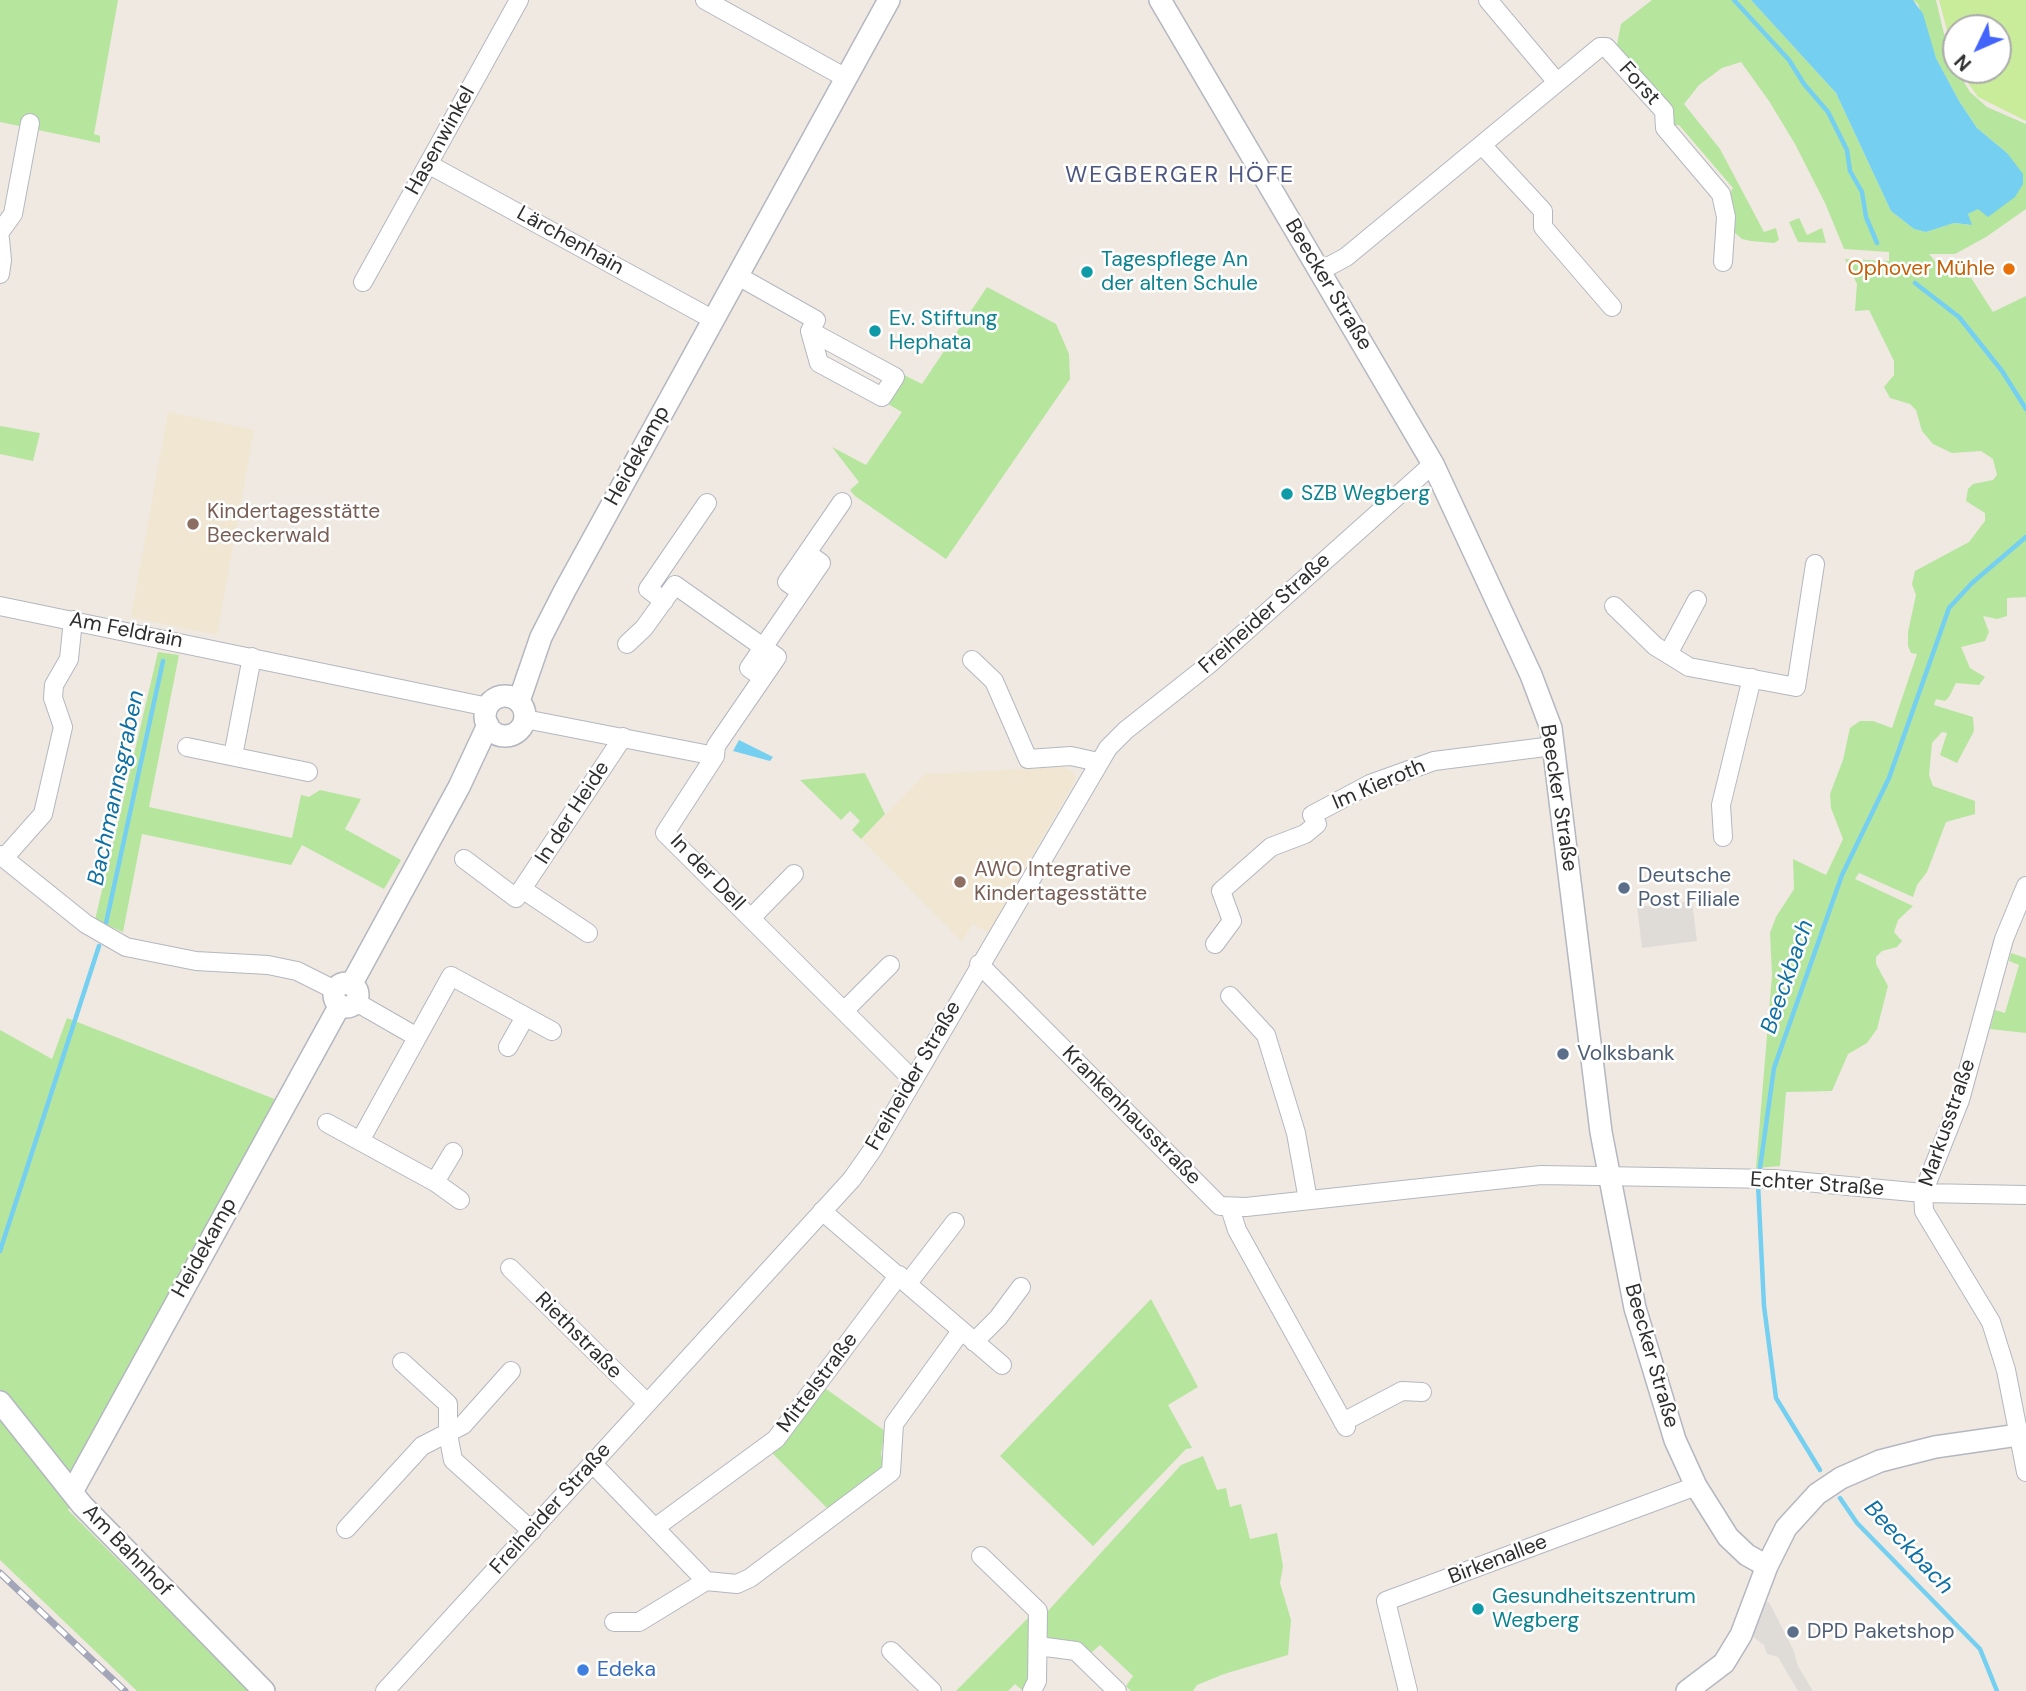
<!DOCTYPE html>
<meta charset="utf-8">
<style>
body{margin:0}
#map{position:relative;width:2026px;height:1691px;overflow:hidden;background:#efe9e1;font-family:"DM Sans",sans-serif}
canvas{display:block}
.north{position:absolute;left:1942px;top:14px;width:70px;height:70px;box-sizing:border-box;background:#fff;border:2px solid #ababab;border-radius:50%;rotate:226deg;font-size:19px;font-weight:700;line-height:28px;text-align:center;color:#2e2e2e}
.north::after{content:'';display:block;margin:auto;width:24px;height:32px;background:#4264fb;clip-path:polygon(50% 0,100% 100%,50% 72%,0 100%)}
</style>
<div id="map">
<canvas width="2026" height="1691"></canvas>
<div class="north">N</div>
</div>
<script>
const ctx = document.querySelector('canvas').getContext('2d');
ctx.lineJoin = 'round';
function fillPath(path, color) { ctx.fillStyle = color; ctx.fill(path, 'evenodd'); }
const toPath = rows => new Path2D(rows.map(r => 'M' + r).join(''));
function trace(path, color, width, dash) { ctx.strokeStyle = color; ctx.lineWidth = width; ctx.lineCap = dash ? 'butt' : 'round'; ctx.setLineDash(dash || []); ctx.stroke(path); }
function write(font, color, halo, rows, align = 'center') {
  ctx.font = font + ' "DM Sans",sans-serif'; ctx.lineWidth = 5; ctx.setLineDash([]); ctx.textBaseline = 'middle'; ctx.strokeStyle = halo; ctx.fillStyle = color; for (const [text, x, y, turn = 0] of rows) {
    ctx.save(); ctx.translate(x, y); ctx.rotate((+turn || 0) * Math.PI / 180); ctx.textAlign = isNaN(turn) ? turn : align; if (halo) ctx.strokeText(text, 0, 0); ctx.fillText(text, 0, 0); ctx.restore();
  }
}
const education = toPath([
 [168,412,254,430,217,635,131,617],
 [1063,767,1073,772,1076,779,989,932,972,924,962,942,861,839,925,774]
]);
const green = toPath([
 [0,0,118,0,94,134,100,136,100,143,0,122],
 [1652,0,1751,0,1836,93,1891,211,1914,229,1926,232,1954,223,1971,225,1968,214,1978,208,2007,153,1977,128,1959,101,1936,58,1918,4,1913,0,1936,0,1950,59,1970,92,1987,107,2026,124,2026,209,1986,237,1955,254,1929,254,1938,265,1966,270,1993,312,2026,296,2026,597,2007,598,2007,616,1997,619,1983,616,1989,632,1985,641,1961,647,1970,668,1985,677,1979,685,1956,683,1949,697,1945,701,1936,699,1934,705,1973,717,1974,731,1957,763,1940,755,1947,733,1942,732,1932,743,1929,775,1933,786,1975,801,1975,814,1946,822,1927,872,1917,885,1913,897,1859,873,1855,879,1913,906,1898,920,1894,932,1902,941,1897,947,1882,951,1876,957,1876,964,1888,986,1877,1029,1867,1043,1848,1054,1832,1091,1786,1092,1780,1166,1756,1168,1772,975,1770,933,1776,917,1794,889,1793,859,1826,875,1843,839,1831,808,1830,794,1843,760,1850,728,1860,721,1873,721,1892,728,1917,654,1911,653,1908,646,1908,632,1916,595,1912,584,1915,571,1969,542,1985,521,1985,513,1966,501,1968,489,1973,484,1993,480,1997,475,1993,459,1981,451,1952,453,1933,444,1922,431,1916,410,1910,404,1890,398,1884,387,1894,375,1894,361,1869,310,1855,311,1857,284,1845,259,1889,261,1889,252,1844,249,1825,203,1795,144,1769,101,1741,62,1722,68,1699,85,1684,104,1720,149,1764,232,1776,228,1779,240,1774,243,1751,241,1742,239,1734,232,1727,198,1733,188,1679,125,1672,125,1616,50,1621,24],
 [1799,218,1807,235,1822,228,1826,243,1798,242,1789,222],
 [987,287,1056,324,1069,354,1070,379,946,559,855,496,850,490,859,482,832,447,866,465,902,412,886,403,904,375,922,384],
 [0,426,40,433,33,461,0,454],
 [158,652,179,655,149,807,292,838,301,795,309,797,320,790,361,799,345,829,401,860,384,889,302,845,291,865,142,834,123,932,95,920],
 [865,773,885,814,861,839,852,830,860,821,850,811,841,820,800,780],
 [2011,953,2026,958,2026,1033,1990,1029,1995,1010,2005,1013,2019,965,2009,961],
 [67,1018,277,1100,244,1158,80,1494,68,1510,249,1691,137,1691,0,1560,0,1030,52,1059],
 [1151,1299,1198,1387,1168,1405,1192,1448,1186,1449,1093,1546,1000,1456],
 [822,1386,885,1431,881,1454,884,1468,831,1512,771,1452],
 [1203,1456,1217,1490,1226,1488,1230,1507,1241,1504,1250,1539,1277,1533,1283,1566,1280,1583,1291,1620,1288,1655,1224,1674,1197,1685,1193,1691,1131,1691,1126,1686,1133,1676,1100,1645,1092,1652,1083,1646,1053,1642,1048,1637,1044,1631,1047,1612,1181,1465],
 [1030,1616,1030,1684,1023,1691,1015,1684,1008,1691,956,1691]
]);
const pitch = toPath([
 [1939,0,2026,0,2026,121,1978,97,1959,70,1998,70,1998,28,1956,28,1956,64]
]);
const plaza = toPath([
 [1692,901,1697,941,1642,948,1637,907],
 [1769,1602,1793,1649,1798,1666,1813,1691,1798,1691,1778,1657,1767,1654,1764,1645,1753,1637,1764,1603]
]);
const water = toPath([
 [1751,0,1913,0,1923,14,1936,58,1959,101,1977,128,2007,153,2023,174,2023,184,2015,197,1988,217,1978,209,1968,214,1972,225,1954,223,1926,232,1914,229,1891,211,1836,93],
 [739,740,773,757,770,761,733,751]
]);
const stream = toPath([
 [1734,0,1789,60,1804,84,1828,112,1847,150,1850,171,1862,192,1866,217,1877,243],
 [1915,283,1959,317,2002,371,2026,409],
 [106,923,163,661],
 [1759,1175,1774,1068,1842,875,1889,778,1949,608,1972,583,2026,537],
 [1758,1184,1764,1306,1776,1398,1820,1470],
 [0,1251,99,946],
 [1840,1498,1857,1523,1980,1649,1997,1691]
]);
const minor = toPath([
 [705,0,846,78],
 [1488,0,1556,81],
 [1482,145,1543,211,1543,227,1612,307],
 [428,164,712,319],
 [0,232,13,214,30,123],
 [0,239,2,260,0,274],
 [1320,271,1346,257,1600,47,1606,47,1664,111,1665,128,1721,194,1726,217,1723,262],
 [738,276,816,320,810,331,819,363,882,397,895,377,810,331],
 [363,282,519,0],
 [801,592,787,582,842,502],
 [664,601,648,589,707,503],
 [0,606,488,707],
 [1614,606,1655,646,1689,667,1796,687,1815,564],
 [627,644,644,628,675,585,777,657,716,746,715,756,665,833,912,1079],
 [1668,654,1697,600],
 [972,660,994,681,1028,759,1071,756,1098,762],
 [762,677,749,668,821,563,807,553],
 [525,719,715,756],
 [187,747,308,772],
 [233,756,252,657],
 [1723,837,1721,805,1752,678],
 [0,855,86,924,126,947,196,961,268,965,297,971,335,990],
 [4,858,43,814,63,727,53,698,54,685,69,659,73,620],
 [464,859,516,898,522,889,588,933],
 [2026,886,2004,939,1960,1100,1923,1193,1924,1211,1991,1322,2006,1370,2026,1472],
 [522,889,623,737],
 [751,918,794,874],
 [1215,944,1232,921,1221,891,1271,847,1305,834,1317,824,1312,815,1370,784,1434,761,1553,746],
 [979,964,1220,1206,1246,1207,1541,1175,1774,1179,1923,1193,2026,1195],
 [1230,996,1266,1035,1296,1133,1308,1200],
 [356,1002,417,1037],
 [844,1011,890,965],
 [508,1047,525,1017],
 [327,1123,435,1182,460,1200],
 [360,1141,451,976,552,1031],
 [435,1182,453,1152],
 [1230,1208,1237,1230,1346,1427],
 [822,1211,1002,1365],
 [510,1268,647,1403],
 [908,1283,955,1222],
 [974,1342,998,1318,1021,1287],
 [402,1362,448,1404,448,1434,453,1460,532,1531],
 [1343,1422,1402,1391,1422,1392],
 [593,1464,706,1581,737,1584,750,1578,891,1472,894,1424,961,1331],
 [656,1527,776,1439,899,1275],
 [346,1529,422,1446,463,1425,511,1371],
 [981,1556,1038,1611,1037,1681,1032,1691],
 [614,1622,639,1622,706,1581],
 [1038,1646,1076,1651,1117,1691],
 [891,1651,932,1691],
 [385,1691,852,1179,873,1149,1108,748,1126,730,1207,666,1433,464],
 [1408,1691,1386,1601,1696,1486]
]);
const tertiary = toPath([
 [1160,0,1433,464,1531,675,1551,728,1601,1132,1635,1308,1675,1440,1696,1486,1728,1537,1747,1555,1767,1566],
 '485 716a20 20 0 1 1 40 0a20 20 0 1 1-40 0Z',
 [519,701,541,637,565,590,889,0],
 '334 995a12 12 0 1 1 24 0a12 12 0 1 1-24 0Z',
 [351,985,459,787,488,725],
 [0,1402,82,1505,264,1691],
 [72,1492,340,1005],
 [1687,1691,1724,1663,1741,1635,1767,1566,1786,1528,1817,1494,1841,1478,1880,1461,1935,1447,2026,1434]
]);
const rail = toPath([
 [0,1573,125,1691]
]);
const markers = [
 [2009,269,7,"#e8710a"],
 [1087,272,7,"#0f9aa8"],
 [875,331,7,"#0f9aa8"],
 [1287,494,7,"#0f9aa8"],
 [193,524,7,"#8d6e63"],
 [960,882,7,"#8d6e63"],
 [1624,888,7,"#5c6f8a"],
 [1563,1054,7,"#5c6f8a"],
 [1478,1609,7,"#0f9aa8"],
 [1793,1632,7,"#5c6f8a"],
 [583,1670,7,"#3f7fe0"]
];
const streetNames = [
 ["Forst",1639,84,48],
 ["Hasenwinkel",441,141,-61],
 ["Lärchenhain",570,241,29],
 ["Beecker Straße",1328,285,59],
 ["Heidekamp",638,456,-61],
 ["Freiheider Straße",1265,614,-42],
 ["Am Feldrain",126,631,11],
 ["Im Kieroth",1379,785,-23],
 ["Beecker Straße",1558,798,81],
 ["In der Heide",573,813,-57],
 ["In der Dell",707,873,46],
 ["Freiheider Straße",914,1076,-60],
 ["Krankenhausstraße",1131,1116,45],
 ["Markusstraße",1948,1123,-71],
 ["Echter Straße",1817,1185,4],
 ["Heidekamp",205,1248,-61],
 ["Riethstraße",578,1336,45],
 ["Beecker Straße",1651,1356,74],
 ["Mittelstraße",818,1383,-53],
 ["Freiheider Straße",551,1509,-48],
 ["Am Bahnhof",127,1551,46],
 ["Birkenallee",1498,1560,-21]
];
const cultureNames = [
 ["Tagespflege An",1101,260],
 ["der alten Schule",1101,284],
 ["Ev. Stiftung",889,319],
 ["Hephata",889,343],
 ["SZB Wegberg",1301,494],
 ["Gesundheitszentrum",1492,1597],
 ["Wegberg",1492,1621]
];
const foodNames = [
 ["Ophover Mühle",1995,269]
];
const educationNames = [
 ["Kindertagesstätte",207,512],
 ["Beeckerwald",207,536],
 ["AWO Integrative",974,870],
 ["Kindertagesstätte",974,894]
];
const serviceNames = [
 ["Deutsche",1638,876],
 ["Post Filiale",1638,900],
 ["Volksbank",1577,1054],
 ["DPD Paketshop",1807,1632]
];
const shopNames = [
 ["Edeka",597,1670]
];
const neighbourhoodNames = [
 ["WEGBERGER HÖFE",1180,176]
];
const waterNames = [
 ["Bachmannsgraben",117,788,-78],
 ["Beeckbach",1788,977,-71],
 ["Beeckbach",1908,1548,47]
];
fillPath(education, '#f0e6d1');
fillPath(green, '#b6e59e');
fillPath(pitch, '#c9ec9a');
fillPath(plaza, '#dfdcd8');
fillPath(water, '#75cff0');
trace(stream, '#75cff0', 4.5);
trace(minor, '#b4b7c1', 20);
trace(tertiary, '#b4b7c1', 24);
trace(minor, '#fff', 18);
trace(tertiary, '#fff', 21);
trace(rail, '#a3a6b8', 7);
trace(rail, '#fff', 4.5, [13]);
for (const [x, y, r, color] of markers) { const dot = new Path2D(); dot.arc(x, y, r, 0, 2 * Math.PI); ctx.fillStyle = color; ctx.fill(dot); trace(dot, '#fff', 2.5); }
write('21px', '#2e2e2e', '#fff', streetNames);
write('21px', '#0d838f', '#fff', cultureNames, 'left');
write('21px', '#c56008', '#fff', foodNames, 'right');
write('21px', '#785e54', '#fff', educationNames, 'left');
write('21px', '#4e5e75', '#fff', serviceNames, 'left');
write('21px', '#366cbe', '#fff', shopNames, 'left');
ctx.letterSpacing = '2px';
write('23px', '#4d5680', '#fff', neighbourhoodNames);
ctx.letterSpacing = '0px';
write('italic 23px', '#0d6fa3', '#fff', waterNames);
</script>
